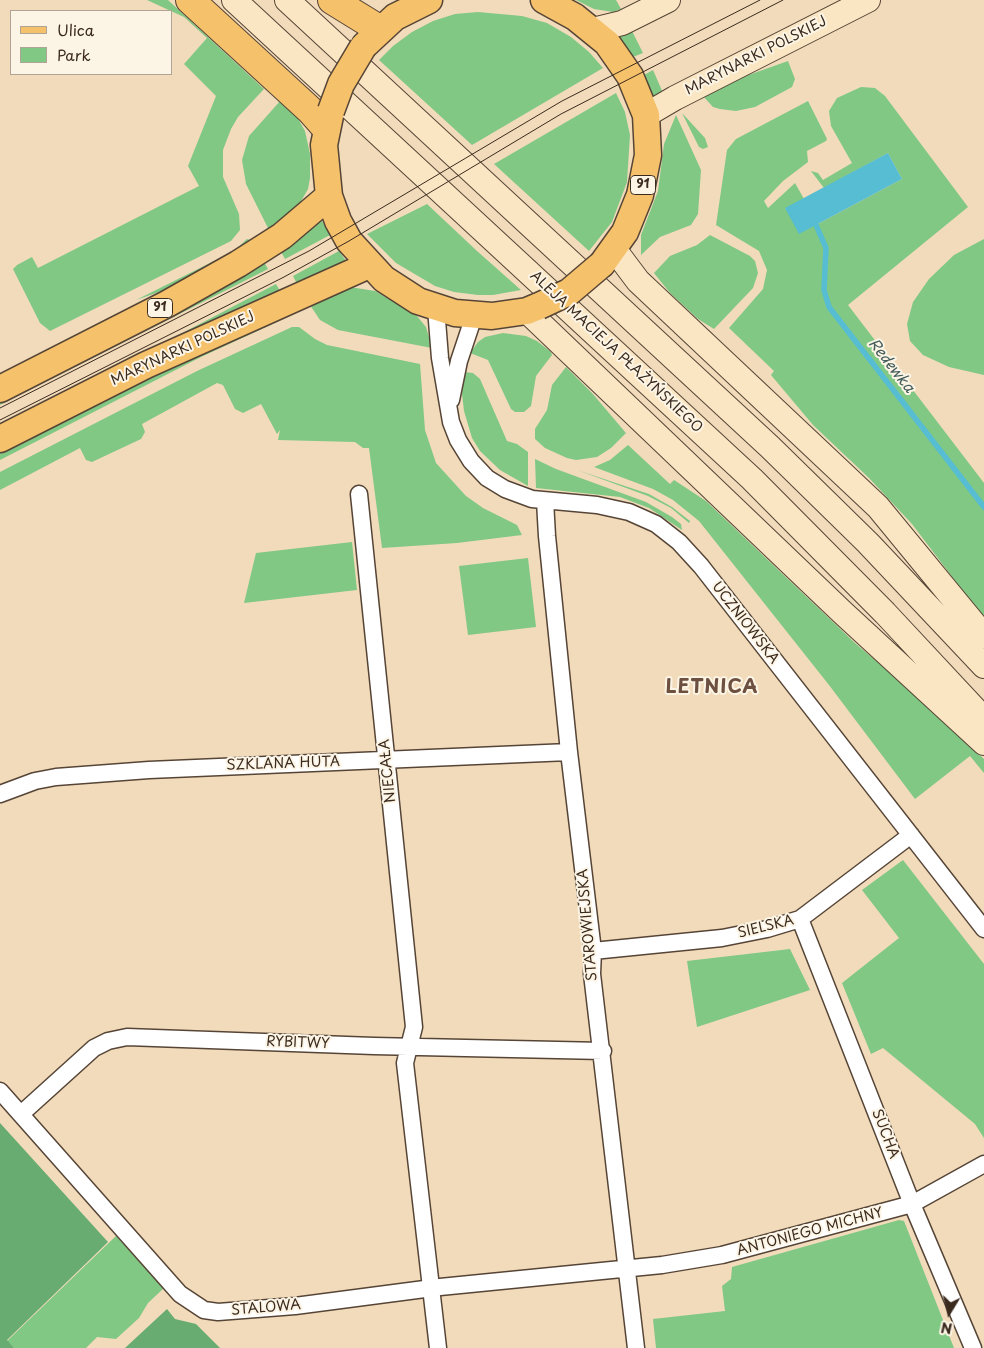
<!DOCTYPE html>
<meta charset="utf-8">
<style>
body{margin:0}
#map{position:relative;width:984px;height:1348px;overflow:hidden;background:#f1dbbb;font-family:"Playpen Sans",sans-serif}
canvas{display:block}
.legend{position:absolute;left:10px;top:10px;width:162px;height:65px;box-sizing:border-box;background:#fcf5e5;border:1px solid #afa495;margin:0;padding:6px 9px;list-style:none;font-size:15px;color:#3b2a1e}
.legend li{display:flex;align-items:center;gap:10px;height:25px}
.legend b{width:25px;border:1px solid #afa495}
.north{position:absolute;left:924px;top:1288px;width:50px;height:50px;-webkit-text-stroke:4px #fcf5e5;paint-order:stroke;rotate:189deg;font-size:14px;font-weight:700;line-height:20px;text-align:center;color:#3b2a1e}
.north::after{content:'';display:block;margin:auto;width:18px;height:22px;background:#3b2a1e;clip-path:polygon(50% 0,100% 100%,50% 72%,0 100%)}
</style>
<div id="map">
<canvas width="984" height="1348"></canvas>
<ul class="legend">
<li><b style="height:6px;background:#f5c16b"></b>Ulica</li>
<li><b style="height:14px;background:#80c884"></b>Park</li>
</ul>
<div class="north">N</div>
</div>
<script>
const ctx = document.querySelector('canvas').getContext('2d');
ctx.lineJoin = 'round';
function fillPath(path, color) { ctx.fillStyle = color; ctx.fill(path, 'evenodd'); }
const toPath = rows => new Path2D(rows.map(r => 'M' + r).join(''));
function trace(path, color, width, dash) { ctx.strokeStyle = color; ctx.lineWidth = width; ctx.lineCap = dash ? 'butt' : 'round'; ctx.setLineDash(dash || []); ctx.stroke(path); }
function write(font, color, halo, rows, align = 'center') {
  ctx.font = font + ' "Playpen Sans",sans-serif'; ctx.lineWidth = 4; ctx.setLineDash([]); ctx.textBaseline = 'middle'; ctx.strokeStyle = halo; ctx.fillStyle = color; for (const [text, x, y, turn = 0] of rows) {
    ctx.save(); ctx.translate(x, y); ctx.rotate((+turn || 0) * Math.PI / 180); ctx.textAlign = isNaN(turn) ? turn : align; if (halo) ctx.strokeText(text, 0, 0); ctx.fillText(text, 0, 0); ctx.restore();
  }
}
const green = toPath([
 [147,0,168,0,264,89,238,117,231,129,223,150,223,177,239,214,240,230,231,241,50,331,40,323,13,269,17,265,32,257,38,268,199,186,188,166,216,96,184,64,207,38,184,17],
 [576,0,616,0,621,9,613,12,594,9],
 [478,12,522,16,547,23,571,37,589,52,603,68,472,145,379,60,393,46,412,32,433,21,455,14],
 [632,31,643,53,633,57,618,37],
 [788,61,795,79,792,87,755,107,736,111,720,109,713,107,702,95,723,84],
 [653,70,663,93,653,99,644,75],
 [861,87,875,88,885,96,968,207,848,305,984,483,984,619,912,524,869,478,813,425,771,375,774,371,729,328,763,289,767,270,759,251,716,225,727,150,736,139,808,101,827,139,826,141,807,151,808,162,783,181,764,201,768,208,795,183,804,199,785,209,816,225,902,179,888,153,824,188,811,171,818,173,823,180,852,163,831,126,829,111,837,98],
 [616,93,625,112,630,135,627,182,612,222,589,251,494,164],
 [281,100,296,115,305,131,310,154,310,178,308,189,296,210,270,232,246,184,242,160,249,136],
 [682,113,705,138,708,147,703,149,699,147],
 [676,115,701,170,698,214,691,225,660,237,641,255,641,235,658,191,664,144],
 [427,204,477,251,521,290,493,295,478,295,454,292,435,286,396,263,367,234],
 [322,221,330,235,285,259,279,248],
 [710,235,750,256,755,261,758,273,753,288,714,329,698,319,670,293,654,273,670,256,697,245],
 [247,239,255,241,182,284,136,300,234,251],
 [984,239,984,375,949,367,923,355,910,341,907,324,913,302,929,279,954,255],
 [339,251,346,261,297,284,293,276],
 [263,260,268,269,0,405,0,401],
 [276,284,280,291,0,425,192,328],
 [350,287,375,291,417,316,426,327,432,348,338,330,320,320,308,302],
 [290,309,292,315,201,357,0,460,0,450],
 [292,327,299,327,315,339,327,345,420,364,425,430,436,463,466,496,483,508,517,525,522,535,457,543,382,548,369,448,363,448,355,442,278,440,280,430,277,434,261,404,243,413,235,409,223,385,217,383,142,424,145,432,141,439,92,462,86,460,80,448,0,490,0,472,197,371],
 [503,333,526,336,537,341,551,352,552,355,536,376,531,406,524,412,515,412,511,409,488,360,470,353,478,342,485,337],
 [566,367,592,393,626,433,611,448,597,457,576,460,567,458,545,448,535,439,535,429,547,410,552,385],
 [464,372,473,373,480,379,507,441,517,444,528,452,528,486,500,470,480,451,472,438,464,411,462,394],
 [628,445,670,484,674,480,706,501,855,643,915,694,984,759,984,773,970,756,915,799,829,685,699,521,673,500,653,489,594,467,610,460],
 [535,459,556,469,646,502,672,517,681,524,682,530,649,508,620,497,536,488],
 [577,470,649,494,672,507,690,521,689,523,671,508,648,496],
 [352,542,357,590,244,603,256,553],
 [528,558,536,627,468,635,459,566],
 [903,860,984,964,984,1138,975,1124,883,1048,871,1054,842,983,899,938,862,890],
 [790,949,810,990,697,1027,687,961],
 [899,1220,904,1221,954,1348,656,1348,653,1319,725,1311,722,1286,731,1279,732,1267],
 [116,1236,164,1288,148,1303,139,1318,116,1339,97,1337,86,1348,14,1348,7,1341]
]);
const forest = toPath([
 [0,1123,108,1242,7,1340,14,1348,0,1348],
 [167,1309,175,1319,196,1324,220,1348,125,1348]
]);
const water = toPath([
 [888,153,902,179,799,234,785,208]
]);
const stream = toPath([
 [816,225,826,248,824,290,829,307,984,507]
]);
const street = toPath([
 [436,308,440,358,451,422,458,440,471,461,487,478,505,489,532,499,597,505,629,512,656,524,679,542,701,566,984,929],
 [451,400,459,361,474,316],
 [359,494,414,1027,405,1063,438,1348],
 [545,501,547,536,569,752,593,951,592,974,636,1348],
 [0,794,35,781,56,777,149,770,569,752],
 [800,919,912,1204,973,1348],
 [593,951,722,938,767,929,800,919,911,835],
 [0,1091,180,1294,204,1310,218,1312,295,1306,440,1287,662,1265,722,1255,912,1204,984,1164],
 [21,1114,94,1048,108,1041,127,1037,374,1046,603,1051]
]);
const secondary = toPath([
 [234,0,752,479,885,613,984,719],
 [287,0,770,447,868,543,984,666],
 [593,30,622,23,668,0],
 [646,115,675,98,868,0],
 [614,249,638,281,878,507,984,636],
 [527,311,842,612,984,743]
]);
const primary = toPath([
 [544,0,575,17,607,43,630,76,646,115,648,155,640,195,625,232,602,264],
 [365,45,395,17,429,0],
 [331,111,324,145,329,196,338,221,349,241,384,279,418,301,455,313,492,316,527,311,539,306],
 [0,389,167,304,238,264,282,236,329,196],
 [0,439,146,365,369,265]
]);
const highway = toPath([
 [190,0,311,111,326,128],
 [332,0,379,29]
]);
const tram = toPath([
 [0,408,309,251,562,101,760,0],
 [0,420,284,277,349,241,561,114,783,0]
]);
const primaryBridge = toPath([
 [331,111,341,84,363,47],
 [539,306,569,292,602,264]
]);
const shields = [
 [643,185,25],
 [160,308,25]
];
const shieldNames = [
 ["91",643,185],
 ["91",160,308]
];
const streetNames = [
 ["MARYNARKI POLSKIEJ",756,56,-27],
 ["MARYNARKI POLSKIEJ",183,349,-25],
 ["ALEJA MACIEJA PŁAŻYŃSKIEGO",616,352,43],
 ["UCZNIOWSKA",745,623,52],
 ["SZKLANA HUTA",283,764,-2],
 ["NIECAŁA",388,771,-96],
 ["STAROWIEJSKA",588,925,-95],
 ["SIELSKA",766,927,-14],
 ["RYBITWY",298,1043,2],
 ["SUCHA",885,1134,69],
 ["ANTONIEGO MICHNY",810,1232,-15],
 ["STALOWA",266,1308,-5]
];
const waterNames = [
 ["Redewka",891,366,52]
];
const districtNames = [
 ["LETNICA",712,688]
];
fillPath(green, '#80c884');
fillPath(forest, '#68ac72');
fillPath(water, '#56bdd3');
trace(stream, '#56bdd3', 5.5);
trace(street, '#564536', 19);
trace(secondary, '#564536', 26);
trace(primary, '#564536', 29);
trace(highway, '#564536', 30);
trace(street, '#fff', 16);
trace(secondary, '#fbe6c4', 24);
trace(primary, '#f5c16b', 26);
trace(highway, '#f5c16b', 28);
trace(tram, '#3b2a1e', 1);
trace(primaryBridge, '#564536', 29, []);
trace(primaryBridge, '#f5c16b', 26);
for (const [x, y, w] of shields) { const box = new Path2D(); box.roundRect(x - w / 2, y - 9.5, w, 19, 4); ctx.fillStyle = '#fcf5e5'; ctx.fill(box); trace(box, '#3b2a1e', 1); }
write('bold 12px', '#3b2a1e', null, shieldNames);
write('14px', '#3b2a1e', '#fcf5e5', streetNames);
write('italic 15px', '#445d5d', '#fcf5e5', waterNames);
ctx.letterSpacing = '1px';
write('bold 19px', '#6e5041', '#fcf5e5', districtNames);
ctx.letterSpacing = '0px';
</script>
